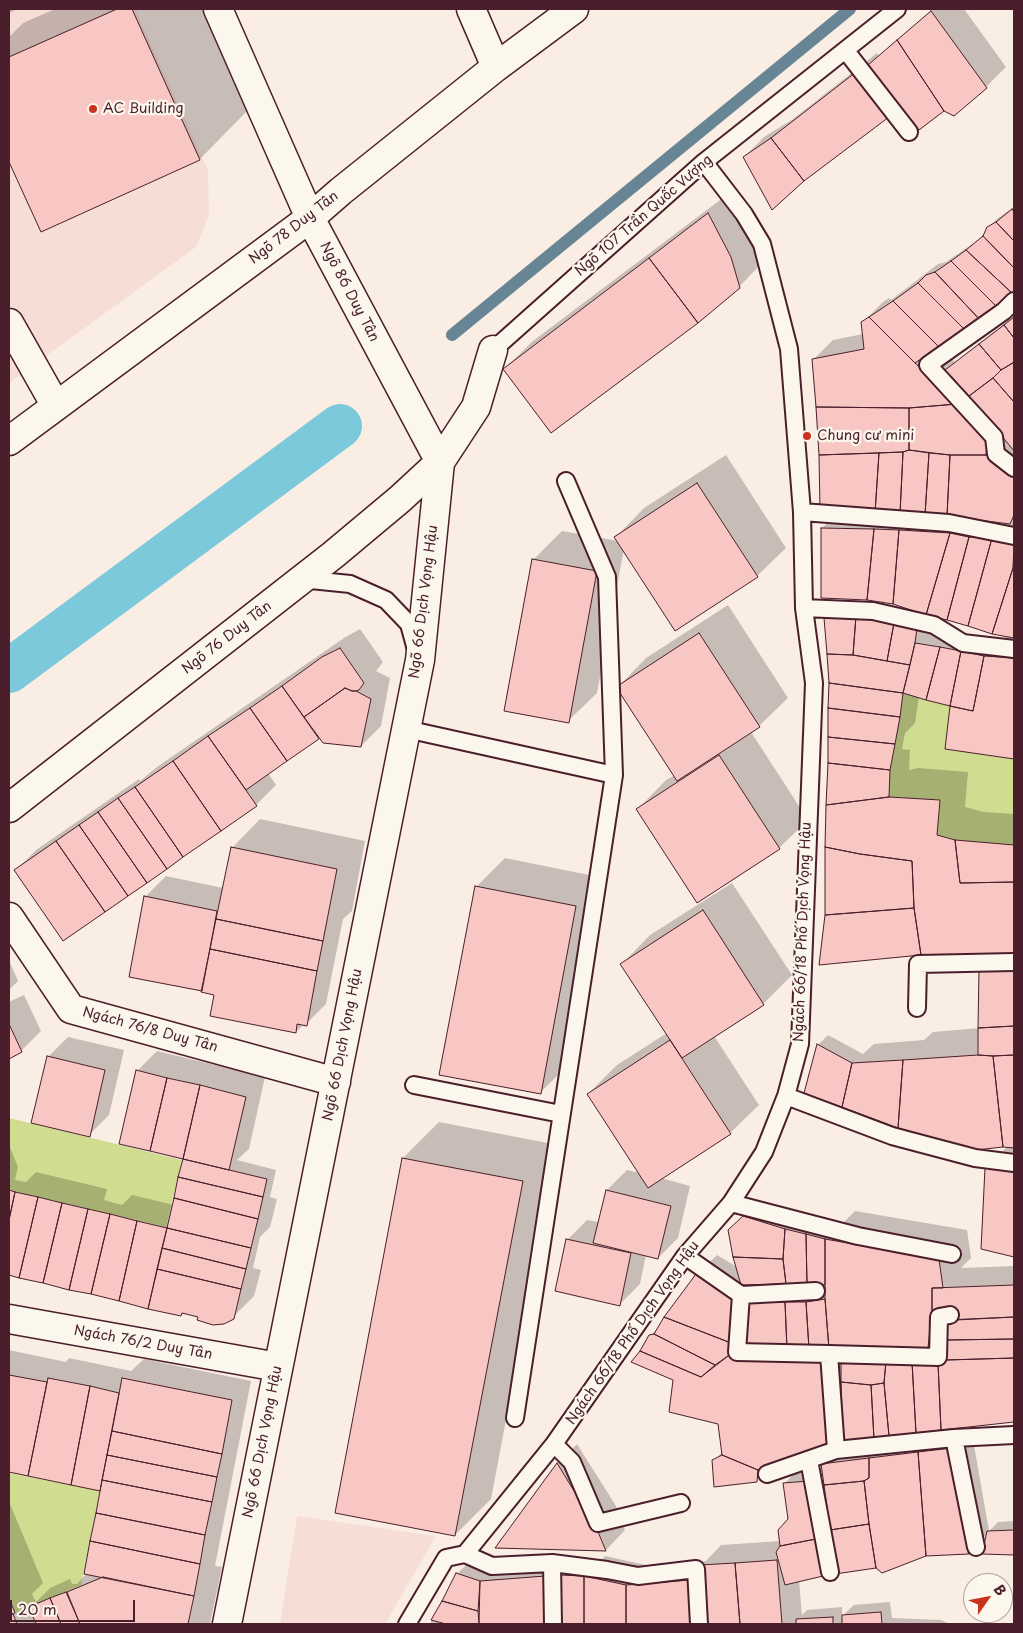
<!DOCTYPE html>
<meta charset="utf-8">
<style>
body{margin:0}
#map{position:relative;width:1023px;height:1633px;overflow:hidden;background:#faede4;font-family:"Playpen Sans",sans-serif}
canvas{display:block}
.frame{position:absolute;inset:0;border:10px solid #4a1f2b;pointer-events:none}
.north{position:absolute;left:963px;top:1573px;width:50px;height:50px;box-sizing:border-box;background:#fbf7ec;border:1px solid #b4a19f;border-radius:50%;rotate:57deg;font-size:14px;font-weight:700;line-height:20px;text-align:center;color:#4a1f2b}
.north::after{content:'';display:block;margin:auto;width:18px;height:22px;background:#c8321e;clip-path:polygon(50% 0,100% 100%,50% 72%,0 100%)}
.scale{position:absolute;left:10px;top:1600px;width:125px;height:22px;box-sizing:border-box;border:2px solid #4a1f2b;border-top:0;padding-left:6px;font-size:15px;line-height:18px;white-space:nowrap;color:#4a1f2b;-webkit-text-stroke:4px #fbf7ec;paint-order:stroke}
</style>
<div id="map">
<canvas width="1023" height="1633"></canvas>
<div class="frame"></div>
<div class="north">B</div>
<div class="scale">20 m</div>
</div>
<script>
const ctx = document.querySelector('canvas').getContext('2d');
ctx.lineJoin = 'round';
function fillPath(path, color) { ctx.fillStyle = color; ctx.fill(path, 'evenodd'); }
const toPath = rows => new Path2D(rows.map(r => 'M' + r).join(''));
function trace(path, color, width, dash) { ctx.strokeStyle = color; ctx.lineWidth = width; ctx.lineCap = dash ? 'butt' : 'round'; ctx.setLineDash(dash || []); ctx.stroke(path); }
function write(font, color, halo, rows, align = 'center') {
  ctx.font = font + ' "Playpen Sans",sans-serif'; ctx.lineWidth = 4.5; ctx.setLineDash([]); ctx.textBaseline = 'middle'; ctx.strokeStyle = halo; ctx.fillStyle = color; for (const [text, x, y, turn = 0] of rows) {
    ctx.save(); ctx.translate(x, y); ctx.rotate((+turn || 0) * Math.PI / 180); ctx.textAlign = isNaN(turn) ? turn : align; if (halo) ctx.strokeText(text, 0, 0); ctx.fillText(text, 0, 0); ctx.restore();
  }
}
const built = toPath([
 [9,9,135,9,208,170,209,215,196,247,9,383],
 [297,1516,436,1536,385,1624,280,1624]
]);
const green = toPath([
 [903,693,950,706,945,749,1014,759,1014,845,955,840,937,835,940,800,889,797,890,770],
 [9,1118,182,1160,166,1227,9,1190],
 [9,1473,100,1491,81,1585,15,1613,9,1598]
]);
const shadow = toPath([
 [9,9,18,9,9,13],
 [55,9,207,9,251,107,200,159,41,231,9,158,9,37,23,23],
 [933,9,964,9,1006,67,986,87,944,109,901,104,888,116,744,157,764,137,793,119,877,53,879,56],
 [728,194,751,236,759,266,739,287,504,369,533,341],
 [1014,207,1014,290,997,307,938,346,955,362,1014,316,1014,758,946,748,952,706,919,696,915,723,905,733,902,749,910,750,909,770,918,768,968,772,965,807,984,812,1014,814,1014,1256,982,1248,986,1168,1008,1146,1002,1146,818,1045,828,1035,863,1054,874,1044,924,1040,933,1032,980,1028,997,953,826,915,830,683,825,619,835,608,926,618,925,633,996,647,1007,635,822,528,841,510,821,509,820,455,813,360,833,340,863,334,862,323,883,302,889,298,891,300,938,264,946,262,978,240,985,234,988,228,998,218],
 [968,518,1009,523,1003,529,980,528],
 [726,455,786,548,757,576,624,549,597,693,568,721,533,560,562,531,618,541,616,537,644,508],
 [728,605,788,698,759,726,751,732,808,820,779,848,638,809,666,780,675,775,618,687,646,658],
 [360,629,383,662,376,671,390,678,381,726,361,746,320,737,268,773,276,785,256,805,16,870,36,850,139,779,140,781,157,767,344,638],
 [260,819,365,841,352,911,343,919,326,1004,306,1024,304,1024,296,1032,216,994,130,976,146,896,166,876,223,888,232,848],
 [505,858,604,878,569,1064,540,1093,476,887],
 [732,883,792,975,763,1004,714,1036,759,1105,730,1133,661,1178,690,1186,678,1238,658,1258,646,1255,640,1284,620,1304,567,1240,587,1220,599,1222,607,1190,627,1170,640,1173,588,1094,617,1065,667,1033,622,964,650,935],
 [9,960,18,981,9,990],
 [24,995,41,1031,21,1051,9,1057,9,1002],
 [68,1037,124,1050,109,1115,89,1135,48,1057],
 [157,1051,265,1077,249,1149,237,1160,276,1170,270,1197,277,1199,270,1227,260,1237,253,1268,261,1270,254,1296,234,1316,200,1316,183,1312,181,1315,9,1273,9,1145,18,1167,15,1180,26,1182,36,1172,107,1189,104,1200,122,1205,132,1195,174,1205,185,1158,137,1071],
 [439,1122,558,1145,491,1499,455,1535,403,1158],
 [754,1206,836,1230,855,1211,967,1230,971,1258,961,1268,1014,1266,1014,1421,844,1439,766,1470,756,1481,714,1461,723,1451,720,1423,675,1379,641,1352,650,1336,661,1325,697,1275,717,1255,737,1267,730,1231],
 [826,1282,826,1291,752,1299,753,1284],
 [9,1350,66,1362,69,1358,131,1371,144,1359,251,1381,215,1566,222,1567,210,1624,9,1624,9,1505,10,1504,43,1583,32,1594,36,1602,50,1588,70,1579,72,1584,77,1584,87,1573,102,1490,9,1471],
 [971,1428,989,1531,998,1522,1014,1521,1014,1555,984,1553,988,1533,969,1552,925,1555,822,1464,832,1454,890,1438],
 [577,1444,616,1506,625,1530,606,1550,497,1547,558,1463],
 [819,1472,799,1580,802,1615,807,1610,842,1607,842,1616,854,1605,890,1602,892,1618,941,1620,950,1624,430,1624,457,1574,467,1564,595,1566,605,1556,646,1565,706,1561,721,1545,781,1541,789,1520,784,1484,794,1474]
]);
const stream = toPath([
 [452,335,850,9]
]);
const canal = toPath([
 [9,671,340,426]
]);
const building = toPath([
 [117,9,132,9,200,160,41,232,9,162,9,57,117,9],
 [931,11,987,88,954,116,944,111,897,40,931,11],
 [897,40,944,111,919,130,868,65,897,40],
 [856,72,889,117,804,181,771,138,856,72],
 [771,138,804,181,772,210,743,157,771,138],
 [1012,209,1014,212,1014,241,996,222,1012,209],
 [708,213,731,257,740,288,698,323,649,258,708,213],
 [996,222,1014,241,1014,268,983,236,987,227,996,222],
 [983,236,1014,268,1014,292,1013,294,966,250,983,236],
 [966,250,1013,294,998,308,951,261,966,250],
 [649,258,698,323,551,433,503,369,649,258],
 [951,261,998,308,981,321,935,272,951,261],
 [935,272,981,321,965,330,918,283,926,275,935,272],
 [918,283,965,330,939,347,893,301,918,283],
 [893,301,939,347,915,363,869,317,893,301],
 [869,317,915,363,957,404,909,408,816,407,812,359,864,349,861,322,869,317],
 [1014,317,1014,338,1004,325,1014,317],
 [1004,325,1014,338,1014,362,1001,370,979,344,1004,325],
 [979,344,1001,370,993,378,969,396,945,370,979,344],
 [1013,363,1014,365,1014,402,993,378,1001,370,1013,363],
 [993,378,1014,402,1014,451,969,396,993,378],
 [957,404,987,442,986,455,950,455,909,450,909,408,957,404],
 [816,407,909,408,909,450,903,452,819,455,816,407],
 [909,450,929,453,925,515,900,514,903,452,909,450],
 [903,452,900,514,875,513,879,453,903,452],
 [879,453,875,513,820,510,819,455,879,453],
 [929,453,950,455,947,516,925,515,929,453],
 [950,455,986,455,1014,476,1014,515,1010,524,947,516,950,455],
 [697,483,758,577,675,631,614,537,697,483],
 [821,528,874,529,867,600,821,598,821,528],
 [874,529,899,530,893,604,867,600,874,529],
 [899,530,950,533,926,615,893,604,899,530],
 [950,533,969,537,947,620,926,615,950,533],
 [969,537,992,538,968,626,947,620,969,537],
 [992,538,1014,542,1013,568,992,634,968,626,992,538],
 [532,559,597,571,569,723,504,711,532,559],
 [1013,568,1014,569,1014,638,992,634,1013,568],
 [856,616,853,655,827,654,824,618,856,616],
 [856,616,894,623,887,661,853,655,856,616],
 [894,623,917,628,915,643,910,665,887,661,894,623],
 [699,633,760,727,677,781,616,687,699,633],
 [915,643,940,647,926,700,903,693,915,643],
 [940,647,961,651,950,706,926,700,940,647],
 [340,648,364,683,359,690,356,691,352,691,345,688,304,717,282,686,322,657,340,648],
 [961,651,984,656,973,711,950,706,961,651],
 [827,654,853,655,910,665,903,693,829,683,827,654],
 [984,656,1014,658,1014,759,945,749,950,706,973,711,984,656],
 [829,683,903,693,900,717,828,708,829,683],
 [282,686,319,739,287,761,250,708,282,686],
 [345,688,352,691,356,691,371,699,361,747,323,743,304,717,345,688],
 [250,708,287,761,246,790,208,736,250,708],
 [828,708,900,717,895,744,828,737,828,708],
 [208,736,257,806,221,831,173,761,208,736],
 [828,737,895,744,890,770,828,763,828,737],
 [719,755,780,849,697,903,636,809,719,755],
 [173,761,221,831,183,857,135,787,173,761],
 [828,763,890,770,889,797,826,805,828,763],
 [135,787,183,857,167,869,118,798,135,787],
 [889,797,940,800,937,835,955,840,960,883,1014,882,1014,955,921,955,914,908,912,861,860,854,825,847,826,805,889,797],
 [118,798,167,869,147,883,98,812,118,798],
 [98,812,147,883,128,896,79,825,98,812],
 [79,825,128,896,105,912,56,841,79,825],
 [955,840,1014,845,1014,882,960,883,955,840],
 [56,841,105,912,63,941,14,870,56,841],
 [231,847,337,869,323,941,216,919,231,847],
 [825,847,860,854,912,861,914,908,825,915,825,847],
 [475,886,576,906,541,1094,439,1075,475,886],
 [144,896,217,911,202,991,129,977,144,896],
 [914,908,921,955,819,965,825,915,914,908],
 [703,910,764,1005,682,1058,620,964,703,910],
 [216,919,323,941,317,971,210,949,216,919],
 [210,949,317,971,307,1026,297,1024,296,1033,210,1016,214,995,201,992,210,949],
 [1014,968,1014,1026,978,1028,979,969,1014,968],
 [9,1024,22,1052,9,1059,9,1024],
 [1014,1026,1014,1055,993,1056,978,1055,978,1028,1014,1026],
 [670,1040,731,1134,648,1188,587,1094,670,1040],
 [817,1044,852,1063,842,1107,804,1093,817,1044],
 [978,1055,993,1056,1003,1147,976,1150,898,1128,903,1060,978,1055],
 [1014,1055,1014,1148,1003,1147,993,1056,1014,1055],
 [47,1056,105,1070,90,1137,31,1123,47,1056],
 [903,1060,898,1128,842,1107,852,1063,903,1060],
 [136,1070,167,1078,150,1151,119,1144,136,1070],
 [167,1078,200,1085,183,1159,150,1151,167,1078],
 [200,1085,246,1097,229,1170,183,1159,200,1085],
 [402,1158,523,1181,455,1536,335,1513,402,1158],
 [183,1159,267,1179,263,1197,178,1177,183,1159],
 [985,1168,1014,1172,1014,1257,981,1249,985,1168],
 [178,1177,263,1197,258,1219,174,1198,178,1177],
 [9,1190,15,1192,9,1220,9,1190],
 [606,1190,671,1206,658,1259,593,1243,606,1190],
 [15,1192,38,1197,19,1278,9,1275,9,1220,15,1192],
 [38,1197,62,1203,43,1283,19,1278,38,1197],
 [174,1198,258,1219,251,1248,167,1228,174,1198],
 [62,1203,88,1209,69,1290,43,1283,62,1203],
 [88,1209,110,1214,91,1294,69,1290,88,1209],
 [110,1214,137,1221,119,1301,91,1294,110,1214],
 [743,1216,785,1229,783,1259,733,1257,728,1230,743,1216],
 [137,1221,167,1228,148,1309,119,1301,137,1221],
 [167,1228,251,1248,246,1269,162,1248,167,1228],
 [785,1229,806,1234,807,1284,786,1284,783,1259,785,1229],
 [806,1234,825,1239,825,1285,807,1284,806,1234],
 [566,1239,631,1253,620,1306,555,1291,566,1239],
 [825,1239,939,1259,943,1288,932,1288,932,1311,928,1348,829,1349,825,1299,825,1239],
 [162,1248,246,1269,241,1289,157,1269,162,1248],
 [733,1257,783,1259,786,1284,741,1285,733,1257],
 [157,1269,241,1289,234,1319,224,1324,213,1325,197,1320,198,1317,182,1313,181,1316,148,1309,157,1269],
 [696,1274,734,1297,731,1343,664,1317,696,1274],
 [1014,1285,1014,1317,956,1320,956,1310,932,1311,932,1288,1014,1285],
 [825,1299,829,1349,809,1349,806,1302,825,1299],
 [785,1302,787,1349,744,1349,746,1303,785,1302],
 [785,1302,806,1302,809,1349,787,1349,785,1302],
 [664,1317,731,1343,732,1353,715,1365,654,1334,664,1317],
 [1014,1317,1014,1339,946,1340,945,1320,1014,1317],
 [654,1334,715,1365,701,1377,640,1351,649,1335,654,1334],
 [1014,1339,1014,1358,946,1360,946,1340,1014,1339],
 [640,1351,701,1377,732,1353,823,1360,828,1447,758,1470,722,1455,718,1424,669,1412,673,1380,631,1362,640,1351],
 [1014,1358,1014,1422,941,1430,938,1363,946,1360,1014,1358],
 [841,1360,886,1361,884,1383,871,1385,841,1382,841,1360],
 [886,1361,912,1362,916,1433,889,1436,884,1383,886,1361],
 [912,1362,938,1363,941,1430,916,1433,912,1362],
 [9,1375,47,1382,28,1476,9,1472,9,1375],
 [48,1378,90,1386,71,1485,28,1476,48,1378],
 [122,1378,232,1400,222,1454,112,1431,122,1378],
 [841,1382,871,1385,874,1439,843,1441,841,1382],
 [884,1383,889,1436,874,1439,871,1385,884,1383],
 [90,1386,119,1393,100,1491,71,1485,90,1386],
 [112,1431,222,1454,217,1477,107,1455,112,1431],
 [952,1448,969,1554,926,1556,918,1452,952,1448],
 [918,1452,926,1556,882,1573,876,1568,869,1524,864,1481,869,1478,869,1458,918,1452],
 [107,1455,217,1477,212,1502,102,1480,107,1455],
 [722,1455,758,1470,757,1482,714,1487,712,1460,722,1455],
 [869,1458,869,1478,864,1481,824,1485,821,1464,869,1458],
 [557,1463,596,1527,606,1551,495,1548,557,1463],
 [102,1480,212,1502,205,1535,96,1513,102,1480],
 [809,1481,816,1539,780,1546,778,1530,788,1519,783,1483,809,1481],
 [864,1481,869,1524,830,1530,824,1485,864,1481],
 [96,1513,205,1535,200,1564,90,1541,96,1513],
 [869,1524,876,1568,835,1574,830,1530,869,1524],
 [1014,1530,1014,1555,982,1554,987,1531,1014,1530],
 [816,1539,823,1576,785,1585,776,1552,780,1546,816,1539],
 [90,1541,200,1564,194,1596,84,1574,90,1541],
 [777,1560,782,1624,740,1624,735,1563,777,1560],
 [735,1563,740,1624,704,1624,700,1565,735,1563],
 [456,1573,480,1581,478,1611,442,1601,456,1573],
 [559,1575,584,1576,584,1624,560,1624,559,1575],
 [545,1576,544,1624,479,1624,480,1581,545,1576],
 [584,1576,626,1585,626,1624,584,1624,584,1576],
 [103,1577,194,1596,188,1624,80,1624,67,1592,103,1577],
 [690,1580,695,1624,626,1624,626,1585,690,1580],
 [66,1592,80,1624,61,1624,50,1598,66,1592],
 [9,1598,15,1613,9,1615,9,1598],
 [50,1598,61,1624,36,1624,29,1607,50,1598],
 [442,1601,478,1611,479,1624,446,1624,431,1620,442,1601],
 [881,1612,882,1624,842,1624,842,1615,881,1612],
 [13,1614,17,1624,9,1624,9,1616,13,1614],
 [833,1617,833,1624,796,1624,796,1619,833,1617]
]);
const service = toPath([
 [846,51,909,132],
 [1014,301,1004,311,928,365,994,437,996,454,1014,468],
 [493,350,704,162,897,9],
 [802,512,949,523,1014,536],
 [301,579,350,584,386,600,409,624,415,646],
 [804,608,873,611,934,625,963,643,1014,649],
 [406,729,614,775],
 [917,1008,918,964,1014,962],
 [414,1085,561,1114],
 [786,1096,892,1136,975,1158,1014,1163],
 [731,1203,858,1236,952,1254],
 [685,1256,741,1295,737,1352,829,1354,836,1450,954,1438,1014,1435],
 [741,1295,816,1291],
 [829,1354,938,1357,939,1317,950,1315],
 [515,1418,614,775,607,577,566,481],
 [954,1438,976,1547],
 [554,1444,572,1462,598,1523,681,1503],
 [809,1460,830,1572],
 [767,1474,836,1450],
 [465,1554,492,1566,552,1563,607,1570,638,1576,696,1569,699,1624],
 [552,1563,553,1624],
 [407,1624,446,1558,465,1554,554,1444,685,1256,731,1203,764,1152,786,1096,800,1044,814,683,804,608,802,512,789,349,762,244,744,214,704,162]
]);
const minor = toPath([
 [218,9,310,218,440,462],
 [471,9,496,67],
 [9,323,56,406],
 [9,441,310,218,341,191,496,67,574,9],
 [9,808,333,555,400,499,440,462,476,407,493,350],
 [9,917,71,1009,336,1082],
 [9,1319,278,1367],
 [227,1624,420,660,440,462]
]);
const markers = [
 [93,109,5,"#c8321e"],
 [807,436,5,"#c8321e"]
];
const poiNames = [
 ["AC Building",103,109],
 ["Chung cư mini",817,436]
];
const streetNames = [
 ["Ngõ 107 Trần Quốc Vượng",644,216,-41],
 ["Ngõ 78 Duy Tân",294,228,-38],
 ["Ngõ 86 Duy Tân",349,292,62],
 ["Ngõ 66 Dịch Vọng Hậu",424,602,-83],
 ["Ngõ 76 Duy Tân",227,638,-38],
 ["Ngách 66/18 Phố Dịch Vọng Hậu",803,932,-88],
 ["Ngách 76/8 Duy Tân",150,1030,15],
 ["Ngõ 66 Dịch Vọng Hậu",343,1045,-79],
 ["Ngách 66/18 Phố Dịch Vọng Hậu",633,1333,-55],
 ["Ngách 76/2 Duy Tân",143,1343,10],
 ["Ngõ 66 Dịch Vọng Hậu",263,1442,-79]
];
fillPath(built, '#f6ded6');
fillPath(green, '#d0dc90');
fillPath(shadow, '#0003');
trace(stream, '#688595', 12);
trace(canal, '#7cc9db', 44);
fillPath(building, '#f8c7c3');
trace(building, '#4a1f2b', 1);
trace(service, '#4a1f2b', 20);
trace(minor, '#4a1f2b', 31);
trace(service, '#fbf7ec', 16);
trace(minor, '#fbf7ec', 28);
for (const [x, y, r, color] of markers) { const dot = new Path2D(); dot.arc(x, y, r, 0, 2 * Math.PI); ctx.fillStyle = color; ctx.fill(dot); trace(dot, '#fbf7ec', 2); }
write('14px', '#4a1f2b', '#fbf7ec', poiNames, 'left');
write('14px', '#4a1f2b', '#fbf7ec', streetNames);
</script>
